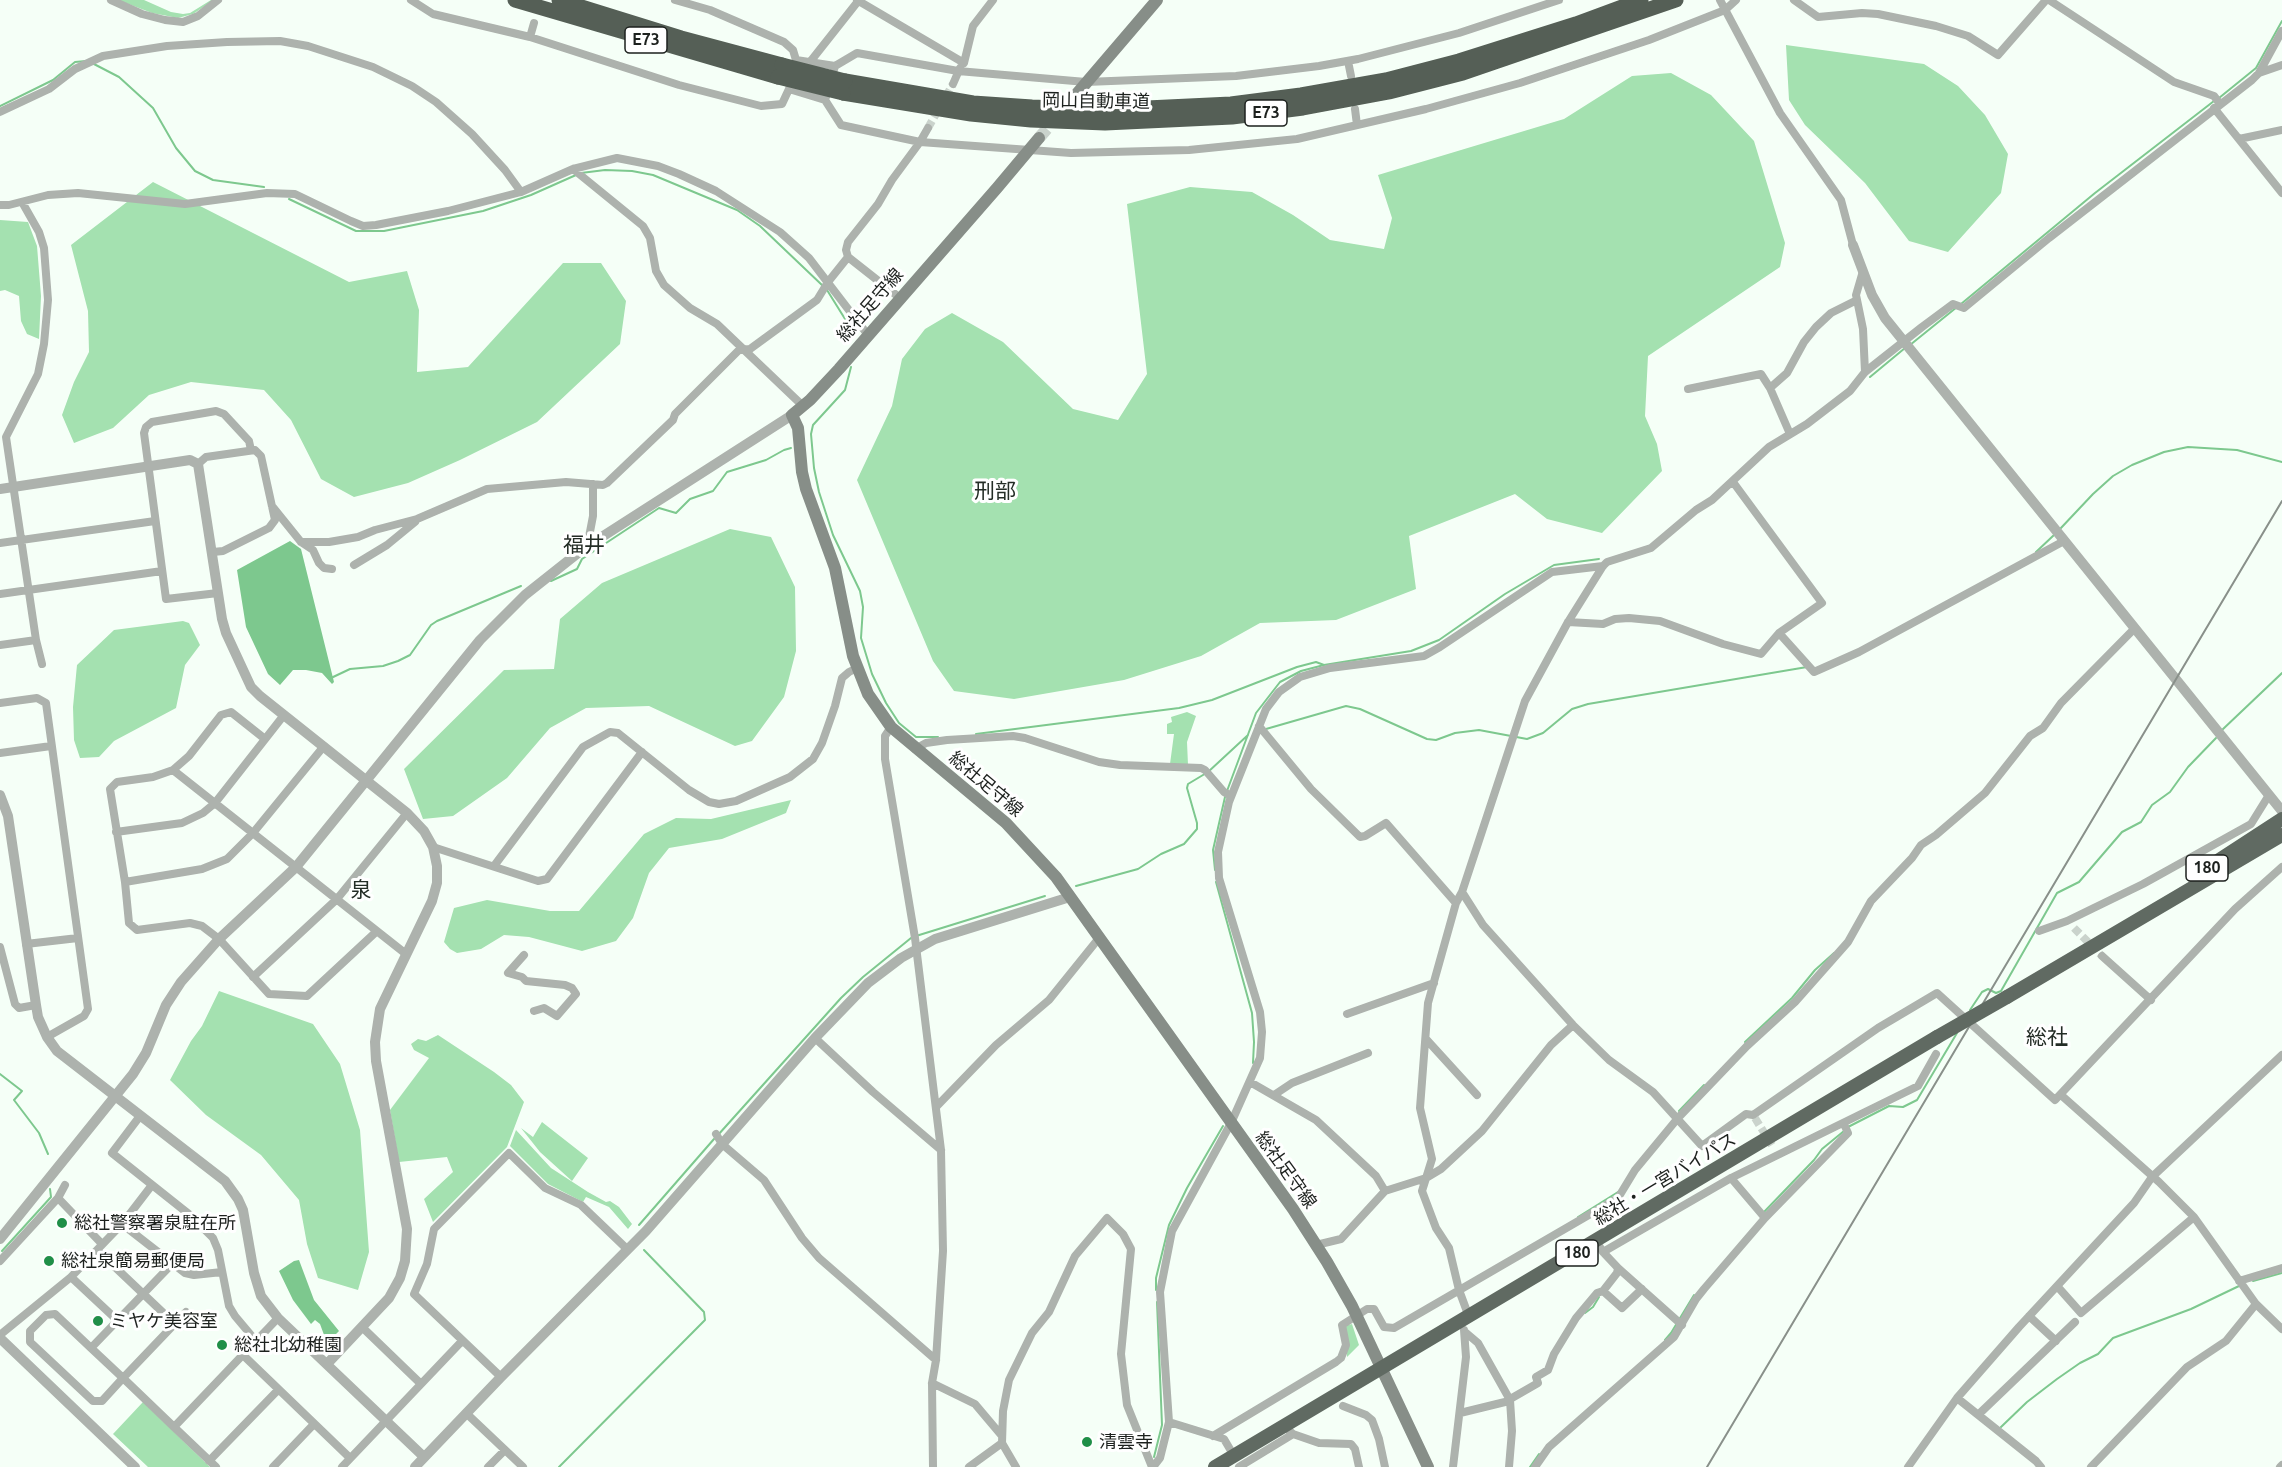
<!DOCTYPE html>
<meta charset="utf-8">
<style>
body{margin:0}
canvas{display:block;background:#f5fff7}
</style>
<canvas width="2282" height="1467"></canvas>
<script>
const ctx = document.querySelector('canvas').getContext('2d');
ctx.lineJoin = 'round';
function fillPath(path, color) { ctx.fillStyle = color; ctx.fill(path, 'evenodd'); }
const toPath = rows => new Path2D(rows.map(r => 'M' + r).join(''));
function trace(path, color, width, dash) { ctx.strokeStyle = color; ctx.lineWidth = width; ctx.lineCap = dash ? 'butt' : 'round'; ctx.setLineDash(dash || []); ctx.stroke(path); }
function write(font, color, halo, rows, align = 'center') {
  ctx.font = font + ' Ubuntu,"Noto Sans JP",sans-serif'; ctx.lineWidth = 6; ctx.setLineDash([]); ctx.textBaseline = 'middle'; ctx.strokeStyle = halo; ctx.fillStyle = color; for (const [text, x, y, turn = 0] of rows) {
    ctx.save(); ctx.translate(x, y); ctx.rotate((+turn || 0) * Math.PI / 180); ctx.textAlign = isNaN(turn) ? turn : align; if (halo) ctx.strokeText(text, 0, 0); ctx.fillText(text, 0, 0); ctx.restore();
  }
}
const green = toPath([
 [118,0,144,0,171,12,183,14,190,13,211,0,214,0,193,14,178,18,152,13],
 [1786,45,1924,64,1958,86,1985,115,2008,154,2001,193,1948,252,1909,241,1865,183,1805,125,1789,100],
 [1671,73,1711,95,1754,141,1785,243,1780,267,1648,356,1645,416,1657,444,1662,471,1602,533,1547,519,1515,494,1409,536,1416,589,1336,620,1260,623,1201,656,1124,680,1014,699,954,691,933,661,857,480,892,406,902,359,925,329,952,313,1003,342,1073,409,1118,420,1147,374,1127,204,1190,187,1252,192,1293,215,1330,240,1384,249,1392,218,1378,175,1564,119,1632,76],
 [153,182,349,282,407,271,419,310,417,372,468,367,563,263,601,263,626,301,620,344,537,422,460,460,408,483,354,497,321,479,291,420,264,390,191,382,149,395,113,428,74,443,62,415,74,382,89,352,88,311,71,245],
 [0,220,28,222,37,246,41,296,39,339,27,334,21,321,19,296,5,290,0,291],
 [730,529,771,537,795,587,796,651,784,697,752,741,735,746,649,706,586,708,550,728,507,778,453,816,423,819,404,769,504,670,554,669,560,619,602,583],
 [183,621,189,623,200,645,185,665,176,708,114,741,99,757,80,758,74,740,73,707,77,665,114,630],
 [1187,712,1196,716,1187,742,1188,765,1170,764,1174,734,1167,734,1167,724,1172,722,1171,717],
 [791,800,786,813,722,839,669,848,649,873,633,918,616,941,582,951,529,937,504,935,481,949,457,953,450,949,444,942,454,908,487,900,550,911,579,911,644,834,676,818,711,819],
 [219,991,313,1024,340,1064,360,1130,369,1252,358,1290,318,1278,307,1244,299,1200,261,1155,206,1115,170,1080,191,1041,202,1026],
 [438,1035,494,1072,511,1085,524,1102,507,1147,433,1222,424,1199,453,1172,447,1157,399,1162,390,1110,429,1058,414,1050,411,1044,418,1039,426,1041],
 [542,1122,588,1158,572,1181,540,1152,521,1128,533,1137],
 [516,1130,551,1168,588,1192,606,1202,610,1201,619,1207,632,1224,628,1229,609,1207,586,1197,583,1202,548,1184,510,1146],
 [1352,1324,1359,1345,1347,1357,1345,1326],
 [143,1402,210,1467,148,1467,113,1434]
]);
const water = toPath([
 [290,541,301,549,334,682,332,684,322,673,306,670,293,670,280,685,268,674,246,627,237,570],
 [299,1260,314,1300,339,1331,327,1343,320,1324,315,1320,311,1324,293,1300,279,1271,294,1261]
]);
const stream = toPath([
 [92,63,119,77,153,108,176,148,195,171,213,180,264,187],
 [2219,98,2256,68,2282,21],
 [0,106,53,80,75,62,86,61],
 [581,173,605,170,632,171,653,175,737,210,760,226,823,286],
 [289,199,356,231,384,231,483,211,531,195,576,175],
 [827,290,855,335],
 [1961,304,2095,193,2214,101],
 [1910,345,1957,307],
 [851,367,845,390,813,425,811,434,814,468,819,492,833,535,860,591,863,607,861,638,872,674,886,703,899,723,916,737,938,737],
 [1870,377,1905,348],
 [2060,529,2093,494,2113,476,2132,465,2164,452,2188,447,2237,450,2282,462],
 [2036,552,2054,535],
 [551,581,577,569,582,559,659,508,676,513,690,499,713,491,727,472,766,460,784,450,791,448],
 [331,678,350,669,383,666,398,661,410,655,431,625,437,621,521,586],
 [1266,729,1346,706,1360,709,1427,739,1436,740,1455,733,1479,730,1527,739,1543,733,1572,709,1588,704,1807,667],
 [2222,730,2282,673],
 [976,734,1179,708,1212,700,1297,667,1316,662,1324,665],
 [1227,791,1256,713,1280,682,1301,671,1324,665,1411,651,1439,640,1505,594,1554,565,1599,559],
 [1215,870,1213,850,1225,797],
 [1216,882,1252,1013,1254,1042,1253,1063],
 [1076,886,1138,869,1161,854,1184,844,1197,829,1197,823,1187,788,1188,784,1208,772,1248,735],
 [916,936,1045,896],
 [1970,1010,1982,992,1988,989,1996,993,2001,991,2057,893,2079,882,2122,832,2141,822,2152,805,2170,792,2188,767,2216,738],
 [1745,1042,1792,998,1815,970,1834,953],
 [0,1074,22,1091,14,1100,39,1133,48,1154],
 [1679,1111,1704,1085],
 [1848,1127,1889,1106,1903,1107,1917,1100,1957,1033],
 [718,1135,841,998,863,977,911,938],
 [1764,1212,1814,1160,1822,1149,1844,1131],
 [1578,1217,1618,1192],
 [639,1225,714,1139],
 [2,1251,51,1197,50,1189],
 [2253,1281,2282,1273],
 [1156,1290,1156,1278,1169,1225,1187,1188,1223,1126],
 [1585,1313,1593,1307,1599,1297],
 [1665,1340,1671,1333,1694,1295],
 [2001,1427,2027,1402,2057,1379,2080,1363,2098,1354,2113,1338,2191,1309,2239,1286],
 [1154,1457,1162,1425,1157,1302],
 [559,1467,705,1320,704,1312,644,1250],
 [1530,1467,1539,1454]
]);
const minorTunnel = toPath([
 [928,128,953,84],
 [2074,928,2102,956],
 [1755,1118,1773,1147]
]);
const secondaryTunnel = toPath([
 [1039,138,1058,116]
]);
const minor = toPath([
 [111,0,142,14,165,20,183,22,198,16,218,0],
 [411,0,433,14,530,37,679,85,761,106,782,104,789,89,796,60,793,50,784,42,710,10,675,0],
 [857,0,964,63,973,26,993,0],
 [1720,0,1780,113,1841,200,1853,245],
 [1794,0,1818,17,1862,13,1878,14,1936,26,1968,36,1998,55,2046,0],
 [2049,0,2174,82,2214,96,2220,104],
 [530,37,534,23],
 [796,60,835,66],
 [1348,61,1351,76],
 [810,62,859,0],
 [2259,73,2282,65],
 [953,84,960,68],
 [789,89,825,100,841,125,920,142,892,180,878,204,848,242,846,250,848,257,900,298],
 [825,100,835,66,857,53,958,71,1086,82,1236,76,1319,66,1358,59,1459,33,1559,0],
 [2214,108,2282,193],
 [1355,109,1357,125],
 [0,112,49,89,75,69,103,56,167,46,227,42,280,41,308,46,373,67,412,86,436,102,472,134,505,170,521,192],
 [928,128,920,142,1071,153,1189,150,1297,139,1426,109,1520,83,1649,40,1725,10,1736,0],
 [2239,139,2282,130],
 [573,169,643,226,650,238,656,271,664,285,690,308,717,324,803,406],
 [22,202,39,232,44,248,48,300,44,344,38,374,6,437,36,640,42,664],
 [0,205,9,205,48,195,78,193,185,204,267,193,295,194,351,221,363,226,376,225,448,211,521,192,573,169,617,158,658,166,679,174,716,191,780,232,809,258,868,335],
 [1863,271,1856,295,1863,329,1865,372],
 [1770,388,1790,434],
 [1688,389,1761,374,1770,388,1787,373,1804,342,1816,327,1831,313,1857,300],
 [198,464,206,457,255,450,261,456,275,520,269,528,223,551,213,552],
 [272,506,301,542,313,550,319,563,324,568,332,569],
 [301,542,329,542,358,537,375,530,417,519,487,489,566,482,603,485,607,483,673,420,675,414,739,350,750,349,817,300,828,282,848,257],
 [0,543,155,521],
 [591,544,589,537,593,516,593,484],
 [354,565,387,545,415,522],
 [218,593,166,599,144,433,146,427,152,422,216,411,224,414,249,441,251,450],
 [0,594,162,571],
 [1568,622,1603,624,1615,619,1629,618,1660,621,1723,644,1761,654,1779,633,1822,603,1733,482],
 [1779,633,1814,672,1859,652,2064,541],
 [0,645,36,640],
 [0,703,37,698,46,703,88,1009,84,1016,47,1037],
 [1259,726,1311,789,1360,837,1365,836,1386,823,1456,903],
 [891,727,885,736,885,759,915,938,941,1150,943,1251,936,1360,932,1383,933,1467],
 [265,739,231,712,221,715,189,756,173,770,153,777,117,782,110,789,125,882,129,923,137,930,190,923,202,926,219,939,269,994,307,996,377,931],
 [915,749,926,743,947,740,1013,736,1025,738,1099,762,1120,765,1201,768,1205,770,1224,792,1231,796],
 [0,753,51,746],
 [173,770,406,954],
 [116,832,182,823,203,813,215,803,284,715],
 [433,847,538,881,547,879,642,752],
 [494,866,583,747,610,732,618,733,689,790,709,802,719,804,736,801,790,777,813,759,822,743,835,706,842,678,849,672,857,668],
 [125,882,202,869,227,859,253,833,324,746],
 [1462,892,1483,925,1573,1025,1609,1060,1653,1092,1702,1146,1746,1114,1753,1115,1878,1028,1937,993,2055,1100,2235,909,2282,867],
 [2039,931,2067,921,2143,884,2251,824,2269,795],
 [26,944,78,938],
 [0,947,15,1004,19,1008,36,1005],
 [524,955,508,973,522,977,526,981,565,985,572,988,576,994,557,1016,544,1008,534,1011],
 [2102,956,2151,1000],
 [253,977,337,899,407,813],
 [1347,1014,1434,983],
 [815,1038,873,1092,941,1150],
 [1426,1039,1477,1095],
 [1250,1082,1316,1120,1376,1176,1385,1191],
 [1274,1095,1292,1083,1368,1053],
 [2061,1095,2159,1182,2194,1217,2256,1304,2282,1329],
 [937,1106,996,1045,1049,1000,1099,938],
 [140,1116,112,1153,190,1215,213,1238,218,1250,229,1306,235,1316,256,1341],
 [716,1134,722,1144,764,1180,802,1238,819,1258,936,1360],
 [1731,1178,1765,1218],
 [58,1198,102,1244],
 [1629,1221,1618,1198,1635,1170,1678,1118,1747,1046,1795,1002,1848,942,1871,901,1912,858,1921,845,1936,835,1985,793,2030,736,2043,728,2061,703,2135,628],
 [122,1224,185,1273,194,1275,222,1272],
 [1316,1245,1341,1239,1385,1191,1426,1178,1441,1169,1482,1131,1551,1045,1573,1025],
 [97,1250,175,1324],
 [1603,1252,1731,1178,1918,1086,1936,1054],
 [0,1261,58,1198,65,1185],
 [1618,1268,1682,1325],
 [71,1277,117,1320],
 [2239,1281,2282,1268],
 [2057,1286,2081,1313,2194,1217],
 [1603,1291,1622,1308,1642,1289],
 [186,1312,123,1378,102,1401,93,1401,30,1342,30,1331,46,1315,55,1314,91,1348,123,1378,174,1427,216,1467],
 [2029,1316,2056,1341],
 [1469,1317,1459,1290,1449,1248,1436,1228,1422,1191,1432,1159,1420,1108,1428,1003,1456,903,1462,892,1525,701,1568,622,1603,566,1607,562,1651,548,1696,510,1712,500,1769,447,1807,424,1850,391,1865,372,1922,327,1953,304,1964,308,2049,238,2252,80,2259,73,2282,31],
 [363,1328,421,1384],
 [1465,1332,1478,1343,1510,1400,1512,1431,1509,1467],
 [0,1335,71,1277,122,1224,152,1185],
 [91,1348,172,1264],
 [243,1355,350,1458],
 [501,1377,414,1294,427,1264,434,1229,509,1153,545,1188,581,1205,627,1249],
 [932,1383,975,1404,1002,1436],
 [1957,1398,2036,1461,2041,1467],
 [1343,1406,1366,1415,1372,1420,1379,1439,1385,1467],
 [466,1413,523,1467],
 [1460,1413,1505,1402,1538,1383,1536,1377,1548,1370,1554,1354,1576,1318,1597,1293,1603,1291,1617,1273,1618,1268,1603,1252,1596,1241],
 [1979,1414,2075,1322],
 [1169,1422,1224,1439,1234,1456],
 [174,1427,278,1318],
 [1285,1427,1293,1434,1319,1443,1351,1444,1355,1449,1359,1467],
 [1213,1436,1336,1362,1341,1358,1346,1345,1342,1325,1367,1309,1374,1309,1384,1327,1394,1328,1618,1198],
 [209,1461,278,1390],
 [273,1467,314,1424],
 [342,1467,462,1341],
 [488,1467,505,1450],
 [969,1467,1002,1443],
 [1016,1467,1002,1443,1003,1411,1009,1380,1032,1333,1049,1312,1075,1256,1107,1218,1123,1234,1131,1249,1121,1354,1127,1405,1152,1467],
 [1153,1467,1160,1458,1169,1422,1160,1292,1172,1231,1231,1123,1260,1058,1262,1032,1260,1012,1219,878,1218,852,1229,802,1266,709,1279,692,1300,677,1330,668,1424,656,1440,647,1552,572,1603,566],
 [1239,1467,1293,1434],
 [1453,1467,1466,1357,1464,1330],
 [1535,1467,1549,1447,1674,1337,1696,1299,1704,1289,1765,1218,1848,1133,1844,1124],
 [1908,1467,1957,1398,2019,1327,2134,1203,2152,1177,2282,1055],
 [2091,1467,2187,1367,2226,1341,2256,1304],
 [2280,1467,2282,1465]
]);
const tertiary = toPath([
 [1853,245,1872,295,1885,318,2282,811],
 [0,489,190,460,198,464,222,619,226,633,251,687,260,696,407,813,424,831,433,847,437,866,437,883,432,901,380,1009,375,1042,376,1061,407,1229,405,1261,400,1278,389,1298,327,1364],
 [0,795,8,816,36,1005,38,1017,47,1037,57,1051,225,1181,238,1199,243,1210,254,1273,261,1296,278,1318,424,1457],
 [0,1239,133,1074,146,1053,166,1005,181,982,219,939,296,867,480,640,525,595,583,549,792,415],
 [0,1338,135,1467],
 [415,1467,501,1377,646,1231,815,1038,868,983,901,958,935,939,1070,897]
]);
const secondary = toPath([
 [1075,96,1157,0],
 [1039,138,997,188,839,369,810,400,792,415,798,428,802,472,806,489,835,568,853,656,868,694,891,727,1006,823,1056,877,1293,1209,1327,1262,1352,1306,1428,1467]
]);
const trunk = toPath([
 [2196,875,2282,819],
 [2007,997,2282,835],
 [1215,1467,1937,1037]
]);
const motorway = toPath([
 [515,0,778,77],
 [559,0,681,38,782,65],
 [845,81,973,103,1032,107,1105,110,1231,104,1301,95,1386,80,1459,61,1576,24,1641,0],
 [843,93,971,114,1031,120,1105,123,1232,117,1303,108,1389,92,1463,73,1676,0]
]);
const rail = toPath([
 [1707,1467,2282,501]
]);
const trunkBridge = toPath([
 [1937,1037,2007,997]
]);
const motorwayBridge = toPath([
 [782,65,845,81],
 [778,77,843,93]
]);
const markers = [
 [62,1223,6,"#208f48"],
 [49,1261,6,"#208f48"],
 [98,1321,6,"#208f48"],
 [222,1345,6,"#208f48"],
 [1087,1442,6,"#208f48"]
];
const shields = [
 [646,40,42],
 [1266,113,42],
 [2207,868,42],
 [1577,1253,42]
];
const shieldNames = [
 ["E73",646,40],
 ["E73",1266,113],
 ["180",2207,868],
 ["180",1577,1253]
];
const streetNames = [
 ["岡山自動車道",1096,101,1],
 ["総社足守線",870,305,-49],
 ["総社足守線",986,784,40],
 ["総社足守線",1286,1170,54],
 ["総社・一宮バイパス",1665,1179,-31]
];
const poiNames = [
 ["総社警察署泉駐在所",74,1223],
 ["総社泉簡易郵便局",61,1261],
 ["ミヤケ美容室",110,1321],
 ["総社北幼稚園",234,1345],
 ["清雲寺",1099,1442]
];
const quarterNames = [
 ["刑部",995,491],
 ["福井",584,545],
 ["泉",361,890],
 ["総社",2047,1037]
];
fillPath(green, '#a4e1b0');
fillPath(water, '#7dc88e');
trace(stream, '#7dc88e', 2);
trace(minorTunnel, '#cad3cc', 8, [8, 4]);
trace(secondaryTunnel, '#cad3cc', 12, [12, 6]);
trace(minor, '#adb2ad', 8);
trace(tertiary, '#adb2ad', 10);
trace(secondary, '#878e88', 12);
trace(trunk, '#606a62', 14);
trace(motorway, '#555f56', 15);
trace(rail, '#89908a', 2);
trace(trunkBridge, '#606a62', 14);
trace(motorwayBridge, '#555f56', 15);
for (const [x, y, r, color] of markers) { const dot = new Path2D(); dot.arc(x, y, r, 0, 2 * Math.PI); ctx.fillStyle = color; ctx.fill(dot); trace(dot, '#fff', 2); }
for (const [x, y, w] of shields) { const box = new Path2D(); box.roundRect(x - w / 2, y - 13, w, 26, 4.5); ctx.fillStyle = '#fff'; ctx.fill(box); trace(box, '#1d211e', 1.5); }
write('bold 16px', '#1d211e', null, shieldNames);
write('18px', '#1d211e', '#fff', streetNames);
write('18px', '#1d211e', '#fff', poiNames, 'left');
write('21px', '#242d26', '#fff', quarterNames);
</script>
